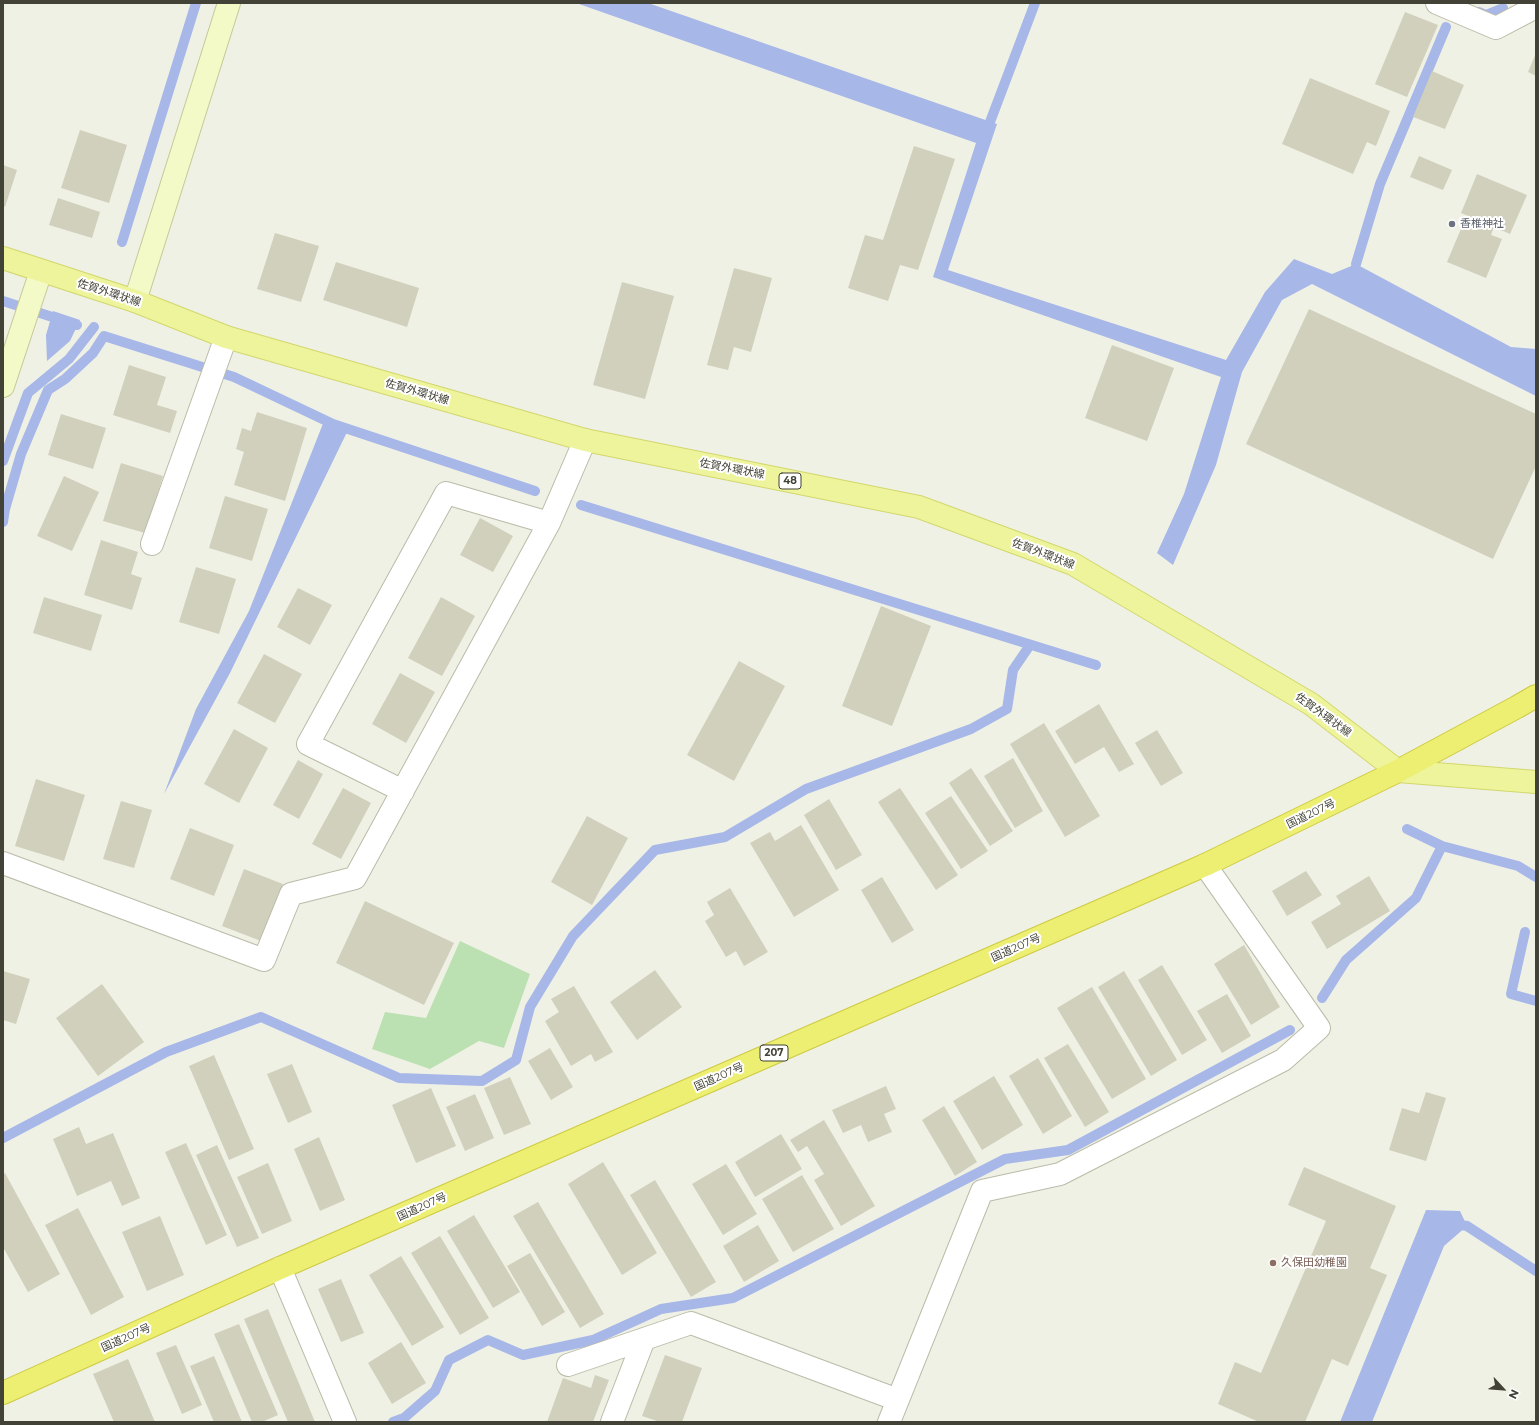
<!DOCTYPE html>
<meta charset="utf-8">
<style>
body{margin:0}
#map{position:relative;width:1539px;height:1425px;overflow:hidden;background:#f0f1e5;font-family:Montserrat,sans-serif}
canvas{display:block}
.frame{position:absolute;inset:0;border:4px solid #434236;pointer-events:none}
.north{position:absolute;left:1483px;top:1369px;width:40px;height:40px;-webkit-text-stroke:3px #fff;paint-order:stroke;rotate:116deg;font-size:11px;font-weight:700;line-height:16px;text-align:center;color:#434236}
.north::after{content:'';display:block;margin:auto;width:14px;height:18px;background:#434236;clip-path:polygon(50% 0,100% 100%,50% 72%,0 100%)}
</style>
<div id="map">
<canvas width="1539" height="1425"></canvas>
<div class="frame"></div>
<div class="north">N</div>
</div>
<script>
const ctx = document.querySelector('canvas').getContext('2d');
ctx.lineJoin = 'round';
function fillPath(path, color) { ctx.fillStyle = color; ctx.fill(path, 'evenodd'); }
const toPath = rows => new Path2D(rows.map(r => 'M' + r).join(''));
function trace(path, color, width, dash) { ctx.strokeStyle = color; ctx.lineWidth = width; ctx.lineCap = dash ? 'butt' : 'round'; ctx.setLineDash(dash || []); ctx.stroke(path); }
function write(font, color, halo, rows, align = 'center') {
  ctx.font = font + ' Montserrat,"Noto Sans JP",sans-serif'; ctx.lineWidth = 4; ctx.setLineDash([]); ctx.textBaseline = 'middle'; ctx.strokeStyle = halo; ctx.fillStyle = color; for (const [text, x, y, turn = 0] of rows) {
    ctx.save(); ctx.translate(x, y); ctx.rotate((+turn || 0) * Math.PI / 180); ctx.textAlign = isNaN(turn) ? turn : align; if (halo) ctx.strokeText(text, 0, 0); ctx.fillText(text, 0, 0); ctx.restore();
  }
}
const green = toPath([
 [460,941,530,974,504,1048,479,1041,430,1069,372,1049,385,1012,426,1018]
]);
const water = toPath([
 [576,3,648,3,997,124,948,270,1226,360,1265,292,1294,259,1332,274,1356,264,1511,347,1536,349,1536,396,1312,284,1282,300,1242,372,1216,465,1173,565,1157,553,1184,494,1221,377,933,277,976,143],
 [53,311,80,320,70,341,47,361,46,335],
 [326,416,349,428,230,673,164,794,196,709,249,611],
 [1426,1210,1460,1211,1467,1226,1444,1246,1372,1422,1340,1422]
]);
const stream = toPath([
 [1479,12,1486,15,1503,8],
 [990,122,1035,3],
 [122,242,196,3],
 [1356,264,1380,184,1446,27],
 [3,301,77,325],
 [3,461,28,393,69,359,94,327],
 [581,505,1096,665],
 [3,522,5,509,21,454,48,390,65,379,93,353,104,336,234,377,333,424,535,491],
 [1407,829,1442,846,1518,866,1536,877],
 [1525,932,1511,994,1536,1001],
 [1322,998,1346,960,1416,898,1442,846],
 [3,1138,166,1052,261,1017,399,1078,482,1081,516,1060,530,1007,573,936,655,850,725,837,806,789,971,729,1007,709,1013,670,1030,645],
 [1454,1224,1467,1226,1536,1271],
 [393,1422,404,1418,435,1391,449,1360,488,1340,523,1355,593,1340,661,1309,733,1298,1005,1159,1068,1150,1290,1030]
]);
const building = toPath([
 [1405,12,1438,25,1407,97,1375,84],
 [1536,53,1536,76,1528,72],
 [1432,71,1464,85,1445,129,1413,117],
 [1310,78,1390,111,1376,146,1367,142,1353,174,1282,144],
 [80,130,127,145,109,203,61,188],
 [914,146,955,159,918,270,900,265,888,301,848,288,865,235,883,240],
 [1419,156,1452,170,1443,190,1410,177],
 [3,165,17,170,5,207,3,206],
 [1477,174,1527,195,1510,234,1494,227,1491,235,1502,239,1486,278,1447,262,1463,224,1475,228,1478,220,1461,213],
 [58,198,100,212,92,238,49,225],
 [275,233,319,246,301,302,257,289],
 [336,262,419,288,407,327,323,300],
 [734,268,772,278,751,352,734,347,728,370,707,365],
 [622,282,674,296,645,399,593,385],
 [1309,309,1536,414,1536,466,1493,559,1246,444],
 [1112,345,1174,368,1147,441,1085,418],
 [129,365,166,377,157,405,177,411,170,433,113,415],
 [257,412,307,428,285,501,234,485,244,452,236,449,242,428,251,431],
 [61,414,106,428,93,469,48,455],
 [121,463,163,476,145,533,103,521],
 [64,476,99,492,72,551,37,536],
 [225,496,268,509,252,561,209,548],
 [480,518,513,536,493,572,460,555],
 [101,540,138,552,131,574,142,578,132,610,84,595],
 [196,567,236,579,219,634,179,622],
 [298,588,332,605,310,645,277,627],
 [44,597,102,615,91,651,33,633],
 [441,597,475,616,442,676,408,658],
 [881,606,931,626,892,726,842,706],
 [264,654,302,674,275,723,237,703],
 [739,661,785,686,734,781,687,755],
 [400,673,435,692,406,743,372,724],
 [1099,704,1134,764,1119,772,1104,747,1075,764,1055,731],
 [1044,723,1100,816,1065,837,1010,744],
 [234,729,268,748,239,803,204,784],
 [1157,730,1183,773,1161,786,1135,743],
 [1013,758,1043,811,1015,828,984,776],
 [298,760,323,774,299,819,273,805],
 [971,768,1013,831,990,846,949,783],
 [36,779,85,795,64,861,15,846],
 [343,788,371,803,341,859,312,844],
 [900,788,958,875,936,890,878,802],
 [951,796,988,851,961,869,925,813],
 [829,799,862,855,836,870,804,815],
 [121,801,152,810,134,868,103,859],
 [587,816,628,838,592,905,551,882],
 [801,825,839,890,794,917,750,843,770,832,775,841],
 [190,828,234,845,214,896,170,879],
 [244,869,283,884,261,941,222,926],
 [1306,871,1322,895,1287,916,1272,891],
 [1369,876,1390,911,1327,949,1311,922,1341,904,1336,896],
 [882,877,914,930,892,943,861,890],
 [730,888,768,952,744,966,736,951,726,957,705,921,714,915,707,902],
 [365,901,454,943,424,1005,336,963],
 [1244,945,1280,1007,1251,1025,1214,964],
 [1162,965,1207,1040,1182,1055,1138,980],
 [655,970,682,1007,637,1040,610,1002],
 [3,971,30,979,16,1024,3,1020],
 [1124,971,1177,1060,1151,1076,1098,987],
 [102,984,144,1042,98,1076,56,1018],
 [574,986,613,1052,595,1062,591,1054,571,1066,545,1021,559,1012,551,999],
 [1092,987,1146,1079,1112,1099,1057,1008],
 [1227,994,1251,1036,1222,1053,1197,1011],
 [1068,1044,1109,1112,1085,1127,1044,1058],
 [550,1048,573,1087,551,1100,528,1061],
 [214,1055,254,1149,229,1160,189,1066],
 [1038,1058,1072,1116,1043,1134,1009,1076],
 [292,1064,312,1112,288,1123,267,1074],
 [994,1076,1023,1125,982,1150,953,1101],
 [510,1077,531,1124,504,1135,484,1088],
 [886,1086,896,1109,884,1114,892,1132,868,1142,861,1125,843,1133,832,1110],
 [431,1088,456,1146,416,1163,392,1105],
 [1426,1092,1446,1098,1426,1161,1389,1150,1402,1108,1419,1113],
 [475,1094,494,1138,465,1151,446,1107],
 [944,1106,977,1162,955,1176,922,1120],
 [824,1120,875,1206,841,1226,814,1180,824,1174,807,1146,798,1152,790,1140],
 [79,1127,86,1144,113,1133,140,1198,122,1206,111,1181,77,1196,53,1139],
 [781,1134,802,1169,755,1197,735,1162],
 [319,1137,345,1200,320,1211,294,1149],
 [186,1143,227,1235,206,1245,165,1152],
 [217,1145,259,1238,237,1247,196,1155],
 [603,1162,657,1253,622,1275,568,1184],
 [268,1163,292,1221,262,1234,237,1177],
 [726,1164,757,1214,723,1235,692,1184],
 [1304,1167,1396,1206,1370,1268,1387,1275,1348,1366,1332,1359,1305,1422,1259,1422,1218,1404,1235,1362,1261,1373,1326,1221,1288,1205],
 [5,1173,60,1274,28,1292,3,1247,3,1174],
 [802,1175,834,1229,793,1252,762,1199],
 [655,1180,716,1282,691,1297,630,1195],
 [538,1202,604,1314,580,1328,513,1216],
 [78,1208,124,1297,91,1315,45,1225],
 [474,1215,520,1292,493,1308,447,1231],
 [160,1216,184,1275,147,1291,122,1232],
 [758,1225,779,1261,744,1282,723,1246],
 [440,1236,489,1318,460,1335,411,1253],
 [530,1253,565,1312,542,1326,507,1266],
 [401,1256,444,1327,412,1346,369,1275],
 [341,1279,364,1333,341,1342,318,1289],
 [268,1309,315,1422,288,1422,244,1319],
 [239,1324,278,1415,262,1422,252,1422,214,1334],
 [401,1342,426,1383,392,1404,368,1363],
 [176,1345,202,1405,182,1414,156,1353],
 [665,1355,702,1368,682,1422,660,1422,642,1416],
 [214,1356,242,1422,214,1422,190,1366],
 [128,1359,155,1422,114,1422,93,1374],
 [595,1375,609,1380,593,1422,547,1422,563,1378,591,1388]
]);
const street = toPath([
 [1437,3,1496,28,1536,7],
 [152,544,226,337],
 [403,791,308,744,446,493,549,523],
 [3,863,264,960,291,894,355,878,549,523,585,440],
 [280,1268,345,1422],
 [568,1365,691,1323,898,1400],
 [612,1422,644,1339],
 [889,1422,982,1191,1060,1174,1283,1060,1319,1028,1205,865]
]);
const secondary = toPath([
 [135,301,229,3],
 [3,386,41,271]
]);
const primary = toPath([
 [3,258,135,301,226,337,585,440,919,507,1073,564,1311,704,1398,771,1536,782]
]);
const highway = toPath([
 [3,1393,280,1268,1205,865,1398,771,1517,707,1536,696]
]);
const markers = [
 [1452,224,4,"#6b7280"],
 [1273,1263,4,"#8d6e63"]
];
const shields = [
 [790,481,22],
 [774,1053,28]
];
const shieldNames = [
 ["48",790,481],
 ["207",774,1053]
];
const worshipNames = [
 ["香椎神社",1460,224]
];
const streetNames = [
 ["佐賀外環状線",109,293,18],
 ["佐賀外環状線",417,392,16],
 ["佐賀外環状線",732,469,11],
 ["佐賀外環状線",1043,554,21],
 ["佐賀外環状線",1323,715,36],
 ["国道207号",1311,814,-26],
 ["国道207号",1016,948,-24],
 ["国道207号",719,1077,-24],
 ["国道207号",422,1207,-24],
 ["国道207号",126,1338,-24]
];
const educationNames = [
 ["久保田幼稚園",1281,1263]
];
fillPath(green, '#bbe1b2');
fillPath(water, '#a7b7e8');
trace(stream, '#a7b7e8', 10);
fillPath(building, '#d1d0bc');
trace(street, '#bbbba9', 24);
trace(secondary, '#c5c997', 24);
trace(primary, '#d2d76d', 24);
trace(highway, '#cdca43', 24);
trace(street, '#fff', 22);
trace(secondary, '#f3f9c7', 22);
trace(primary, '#eef49b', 22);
trace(highway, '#edef72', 22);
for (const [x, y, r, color] of markers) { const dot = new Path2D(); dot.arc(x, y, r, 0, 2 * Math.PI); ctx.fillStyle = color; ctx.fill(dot); trace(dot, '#fff', 1.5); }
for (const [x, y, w] of shields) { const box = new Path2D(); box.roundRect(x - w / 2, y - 8, w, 16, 3); ctx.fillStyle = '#fff'; ctx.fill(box); trace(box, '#434236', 1); }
write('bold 10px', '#434236', null, shieldNames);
write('11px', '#5b616d', '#fff', worshipNames, 'left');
write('11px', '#434236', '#fff', streetNames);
write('11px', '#785e54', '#fff', educationNames, 'left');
</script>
